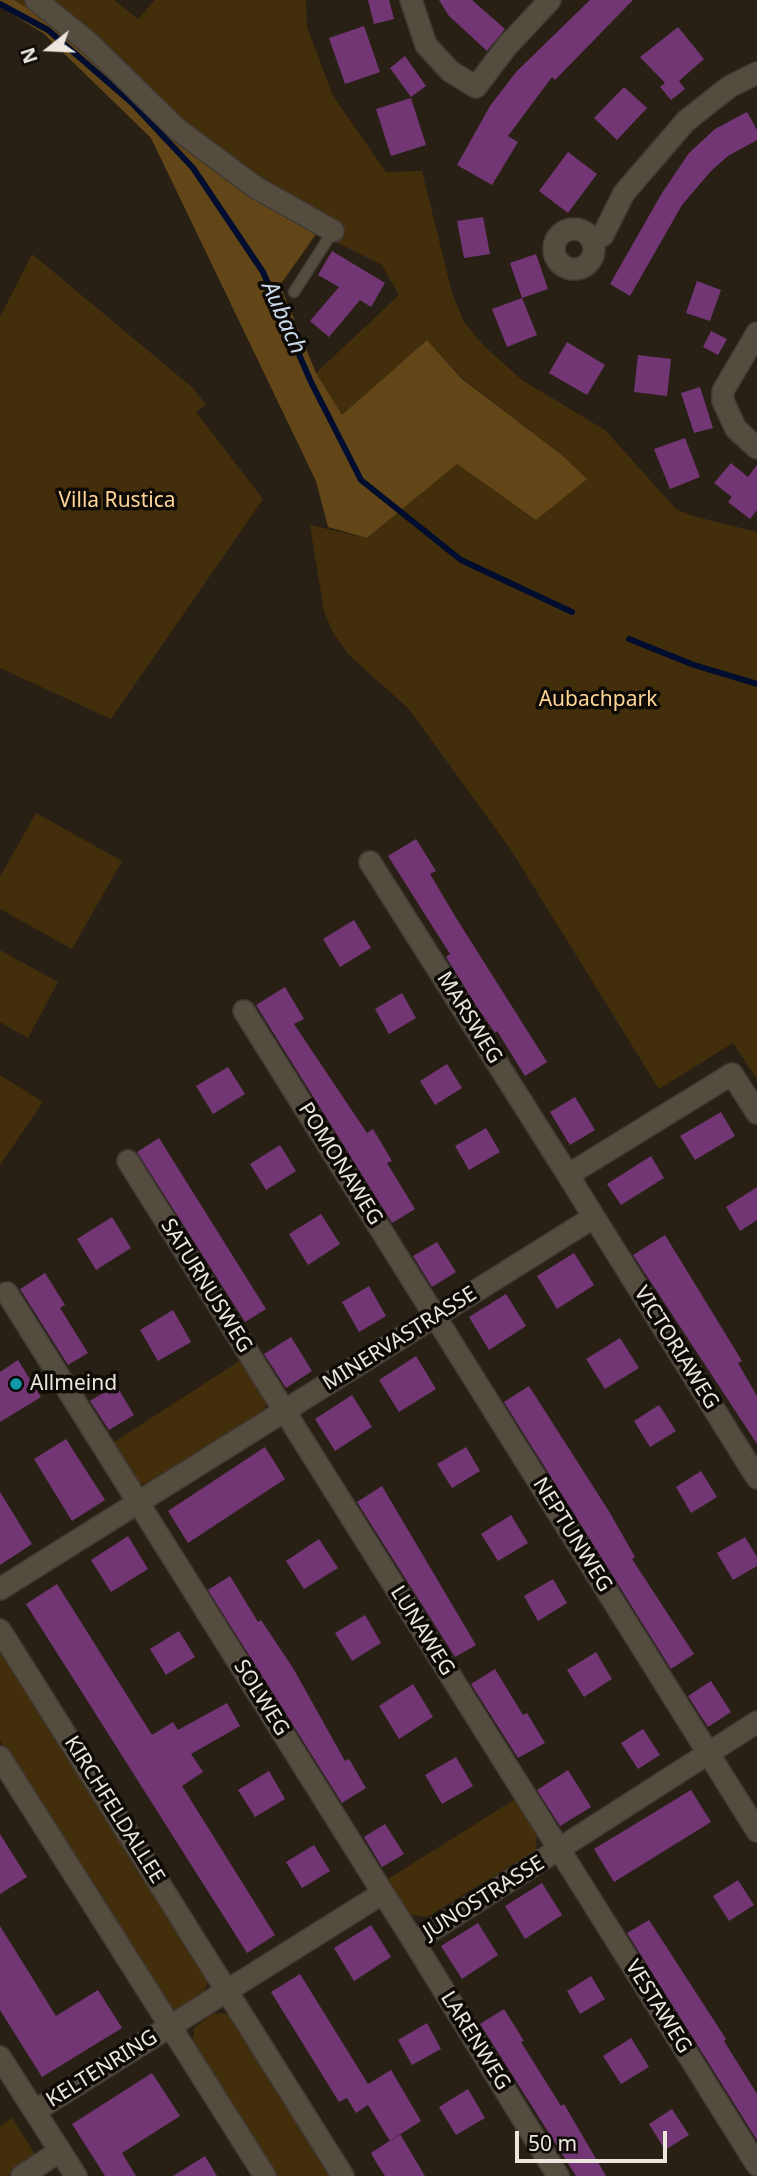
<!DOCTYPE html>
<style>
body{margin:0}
#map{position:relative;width:757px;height:2176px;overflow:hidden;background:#282015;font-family:"Noto Sans",sans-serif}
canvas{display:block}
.north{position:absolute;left:14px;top:14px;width:70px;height:70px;-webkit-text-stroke:5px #0e0a06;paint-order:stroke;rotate:252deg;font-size:19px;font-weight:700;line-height:28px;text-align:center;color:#ece6df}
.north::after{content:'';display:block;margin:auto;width:24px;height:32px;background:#ece6df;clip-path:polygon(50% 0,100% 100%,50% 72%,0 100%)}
.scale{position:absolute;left:515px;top:2131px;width:152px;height:32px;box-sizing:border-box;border:4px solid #ece6df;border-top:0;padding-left:9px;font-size:21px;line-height:24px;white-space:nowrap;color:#ece6df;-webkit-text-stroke:5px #0e0a06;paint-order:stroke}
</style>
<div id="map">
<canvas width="757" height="2176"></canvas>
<div class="north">N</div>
<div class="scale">50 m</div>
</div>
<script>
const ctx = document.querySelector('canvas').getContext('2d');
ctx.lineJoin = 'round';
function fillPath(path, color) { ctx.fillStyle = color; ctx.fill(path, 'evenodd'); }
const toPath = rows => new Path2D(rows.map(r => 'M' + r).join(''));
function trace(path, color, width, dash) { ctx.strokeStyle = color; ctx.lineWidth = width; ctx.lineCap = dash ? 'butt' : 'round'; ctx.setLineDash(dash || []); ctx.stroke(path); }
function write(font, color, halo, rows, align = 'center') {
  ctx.font = font + ' "Noto Sans",sans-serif'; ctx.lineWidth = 7; ctx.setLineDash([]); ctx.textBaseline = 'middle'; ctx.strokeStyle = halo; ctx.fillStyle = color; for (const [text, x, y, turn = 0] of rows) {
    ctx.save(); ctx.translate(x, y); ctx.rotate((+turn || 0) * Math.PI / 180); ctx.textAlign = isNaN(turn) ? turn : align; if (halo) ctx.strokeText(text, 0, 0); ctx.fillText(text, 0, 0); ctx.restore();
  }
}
const green = toPath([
 [14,0,114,0,138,19,155,0,306,0,307,27,333,96,386,172,422,171,452,293,464,322,484,346,522,380,605,430,676,509,693,516,757,532,757,1079,733,1043,659,1089,511,850,409,709,350,656,333,633,324,611,310,525,367,538,457,464,536,520,586,478,563,456,461,377,427,340,342,415,316,373,399,295,382,265,318,233,280,285,54,23],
 [32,254,193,388,206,405,196,412,263,499,111,719,0,668,0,317],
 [36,813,122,861,72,949,0,909,0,877],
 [0,950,58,982,28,1038,0,1022],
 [0,1075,43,1102,0,1165],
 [241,1360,267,1401,263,1413,148,1484,136,1483,111,1444],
 [0,1644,209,1978,202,1998,184,2010,172,2008,163,2001,0,1741],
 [517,1798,537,1831,536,1850,427,1917,409,1914,388,1879],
 [222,2013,233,2016,334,2176,272,2176,192,2048,194,2028,213,2014],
 [12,2118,37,2157,8,2176,0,2176,0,2126]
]);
const forest = toPath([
 [0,0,14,0,54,23,317,232,280,285,316,373,342,415,427,340,461,378,563,456,587,479,536,520,457,464,367,538,328,527,316,481,151,138,43,33,0,7]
]);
const stream = toPath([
 [0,4,48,30,132,103,193,168,263,272,311,382,361,480,461,560,572,612],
 [629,639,694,665,757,684]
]);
const building = toPath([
 [368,0,389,0,394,19,374,24],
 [439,0,472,0,505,29,487,51,449,16],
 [590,0,633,0,555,80,552,77,508,136,518,142,492,185,457,165,490,106,516,72],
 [364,26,380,72,345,84,329,38],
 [678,27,704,59,679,81,685,89,671,100,660,87,665,83,640,57],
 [405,56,426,86,411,97,390,68],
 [624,87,647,108,617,140,594,118],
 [411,98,426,145,391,156,376,109],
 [747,112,757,130,757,140,728,156,711,171,682,205,630,296,610,284,662,193,689,153,715,129],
 [568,152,597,174,568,213,539,191],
 [483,217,490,254,464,258,457,221],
 [332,251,385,283,371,307,360,300,329,337,310,321,339,287,318,275],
 [536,254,548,289,522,298,510,263],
 [697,281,721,290,710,321,686,313],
 [522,298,537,335,507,347,492,309],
 [711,331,727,339,718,355,703,347],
 [567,342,605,365,587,395,549,373],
 [638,355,671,359,667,396,634,392],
 [700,387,713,428,694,433,681,393],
 [685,438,700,477,670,489,654,449],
 [731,463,748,477,757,465,757,510,750,519,728,502,732,497,714,483],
 [416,839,436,871,430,874,458,921,547,1062,525,1076,497,1031,495,1033,475,1004,446,957,450,954,388,856],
 [354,920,371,948,340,967,323,939],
 [285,987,304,1019,294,1024,367,1133,373,1129,392,1161,387,1163,415,1209,392,1223,256,1005],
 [402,993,416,1018,389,1034,375,1009],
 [447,1064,462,1088,435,1105,420,1081],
 [228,1067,245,1094,213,1114,196,1086],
 [575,1097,595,1130,570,1145,550,1112],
 [721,1112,735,1136,695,1160,680,1136],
 [486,1128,500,1152,469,1170,455,1146],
 [159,1138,266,1309,245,1322,137,1152],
 [280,1145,296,1171,266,1190,250,1164],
 [651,1156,664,1178,621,1205,607,1184],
 [757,1187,757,1220,740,1231,726,1207],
 [321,1214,340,1244,308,1265,289,1234],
 [112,1217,131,1248,96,1270,77,1239],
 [665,1235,742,1361,738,1363,757,1396,757,1444,633,1255],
 [437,1242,456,1272,432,1287,413,1256],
 [574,1253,594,1285,557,1309,537,1276],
 [45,1273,65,1305,60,1308,88,1353,68,1365,20,1289],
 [369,1286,386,1316,359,1332,342,1302],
 [506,1294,526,1326,489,1350,469,1317],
 [173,1310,191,1342,158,1361,140,1330],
 [291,1337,312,1371,286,1388,264,1354],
 [620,1338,639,1368,605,1389,586,1359],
 [416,1356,436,1389,399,1412,379,1380],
 [18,1360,41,1397,0,1422,0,1372],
 [116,1385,134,1415,109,1430,90,1401],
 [529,1386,610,1513,635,1557,632,1559,694,1654,671,1669,504,1402],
 [352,1395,372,1427,335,1451,315,1419],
 [659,1405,676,1431,650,1447,634,1421],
 [66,1439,105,1500,72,1521,34,1459],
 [265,1447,285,1479,188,1543,168,1511],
 [466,1447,480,1471,452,1488,437,1464],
 [701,1471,717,1497,691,1513,676,1487],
 [382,1486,476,1645,455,1657,357,1502],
 [0,1492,32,1544,0,1565],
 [511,1515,528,1543,498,1561,481,1534],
 [128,1536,148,1569,111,1592,91,1560],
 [745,1537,757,1557,757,1566,733,1580,717,1553],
 [319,1539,338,1568,304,1589,286,1561],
 [230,1576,258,1622,261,1620,293,1668,345,1761,349,1759,366,1788,342,1803,208,1590],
 [553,1579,567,1603,538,1621,524,1596],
 [57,1584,152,1735,173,1722,178,1730,227,1703,240,1726,191,1754,203,1772,182,1786,275,1935,247,1953,26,1604],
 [365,1615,381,1643,352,1661,335,1633],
 [179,1631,195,1657,166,1675,150,1649],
 [596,1652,612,1679,584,1697,567,1670],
 [495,1669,523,1715,527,1713,545,1743,518,1758,471,1684],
 [711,1681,731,1712,708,1727,688,1696],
 [413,1684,433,1717,399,1739,379,1706],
 [643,1729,660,1755,638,1769,621,1743],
 [456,1757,473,1786,442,1804,425,1775],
 [568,1770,591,1807,560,1826,537,1790],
 [269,1771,285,1799,255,1817,238,1790],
 [691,1790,711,1822,614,1882,594,1849],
 [385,1824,404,1854,382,1867,364,1837],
 [0,1834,27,1877,0,1894],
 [314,1845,330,1871,302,1888,286,1862],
 [738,1880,754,1905,729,1921,713,1896],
 [542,1883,562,1915,525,1939,505,1906],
 [649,1920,726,2039,724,2041,757,2094,757,2140,627,1933],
 [478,1923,498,1955,462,1979,441,1946],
 [371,1925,391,1957,354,1981,334,1948],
 [0,1926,56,2016,98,1990,122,2028,42,2077,0,2010],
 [300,1974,368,2084,391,2070,421,2121,390,2141,368,2105,356,2113,347,2098,339,2102,271,1992],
 [591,1976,605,1999,580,2014,567,1991],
 [504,2009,524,2041,521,2042,561,2106,564,2104,606,2176,576,2176,480,2024],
 [427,2023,441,2049,412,2065,398,2040],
 [631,2038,649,2067,621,2084,603,2056],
 [152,2073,180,2116,122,2153,136,2176,105,2176,72,2124],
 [468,2089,485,2118,456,2135,439,2107],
 [672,2109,689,2135,665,2150,649,2124],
 [400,2134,413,2156,425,2176,385,2176,376,2162,371,2153],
 [205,2156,217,2176,173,2176]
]);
const lane = toPath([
 [294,292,333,231]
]);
const street = toPath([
 [36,0,89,43,177,129,255,187,333,231],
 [411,0,426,45,450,71,476,87,507,46,550,0],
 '554 249a20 20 0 1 1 40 0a20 20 0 1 1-40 0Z',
 [593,242,603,235,624,193,686,121,729,87,757,73],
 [757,333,723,391,723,401,736,429,757,448],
 [370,862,568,1175],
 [244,1011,757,1831],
 [128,1161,757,2165],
 [594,1217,757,1478],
 [7,1293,383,1893],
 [0,1589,594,1217,568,1175,732,1074,757,1113],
 [0,1630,343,2176],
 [0,1757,265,2176],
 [414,1942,558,2176],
 [0,2057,76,2176],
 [35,2111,383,1893,414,1942,757,1722],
 [22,2176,60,2151]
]);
const markers = [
 [16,1384,7,"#0f9aa8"]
];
const parkNames = [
 ["Villa Rustica",117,501],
 ["Aubachpark",598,700]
];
const streetNames = [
 ["MARSWEG",469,1018,58],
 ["POMONAWEG",340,1164,58],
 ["SATURNUSWEG",206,1286,58],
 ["MINERVASTRASSE",400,1339,-32],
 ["VICTORIAWEG",676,1348,58],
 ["NEPTUNWEG",572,1535,58],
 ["LUNAWEG",422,1631,58],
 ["SOLWEG",261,1698,58],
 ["KIRCHFELDALLEE",114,1810,58],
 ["JUNOSTRASSE",484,1898,-32],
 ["VESTAWEG",658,2007,58],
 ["LARENWEG",475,2041,58],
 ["KELTENRING",102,2069,-32]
];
const poiNames = [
 ["Allmeind",30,1384]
];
const waterNames = [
 ["Aubach",283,318,66]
];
fillPath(green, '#432e0c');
fillPath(forest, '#634618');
trace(stream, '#000d2e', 6);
fillPath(building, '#733675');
trace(lane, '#403a33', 13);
trace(street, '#403a33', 24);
trace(lane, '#554c40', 10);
trace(street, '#554c40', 21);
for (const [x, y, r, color] of markers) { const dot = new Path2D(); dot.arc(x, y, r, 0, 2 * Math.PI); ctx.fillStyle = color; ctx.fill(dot); trace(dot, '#0e0a06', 2.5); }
write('21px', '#ffd497', '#0e0a06', parkNames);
write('21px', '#ece6df', '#0e0a06', streetNames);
write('21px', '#ece6df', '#0e0a06', poiNames, 'left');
write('italic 23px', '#cbd9ec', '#0e0a06', waterNames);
</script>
